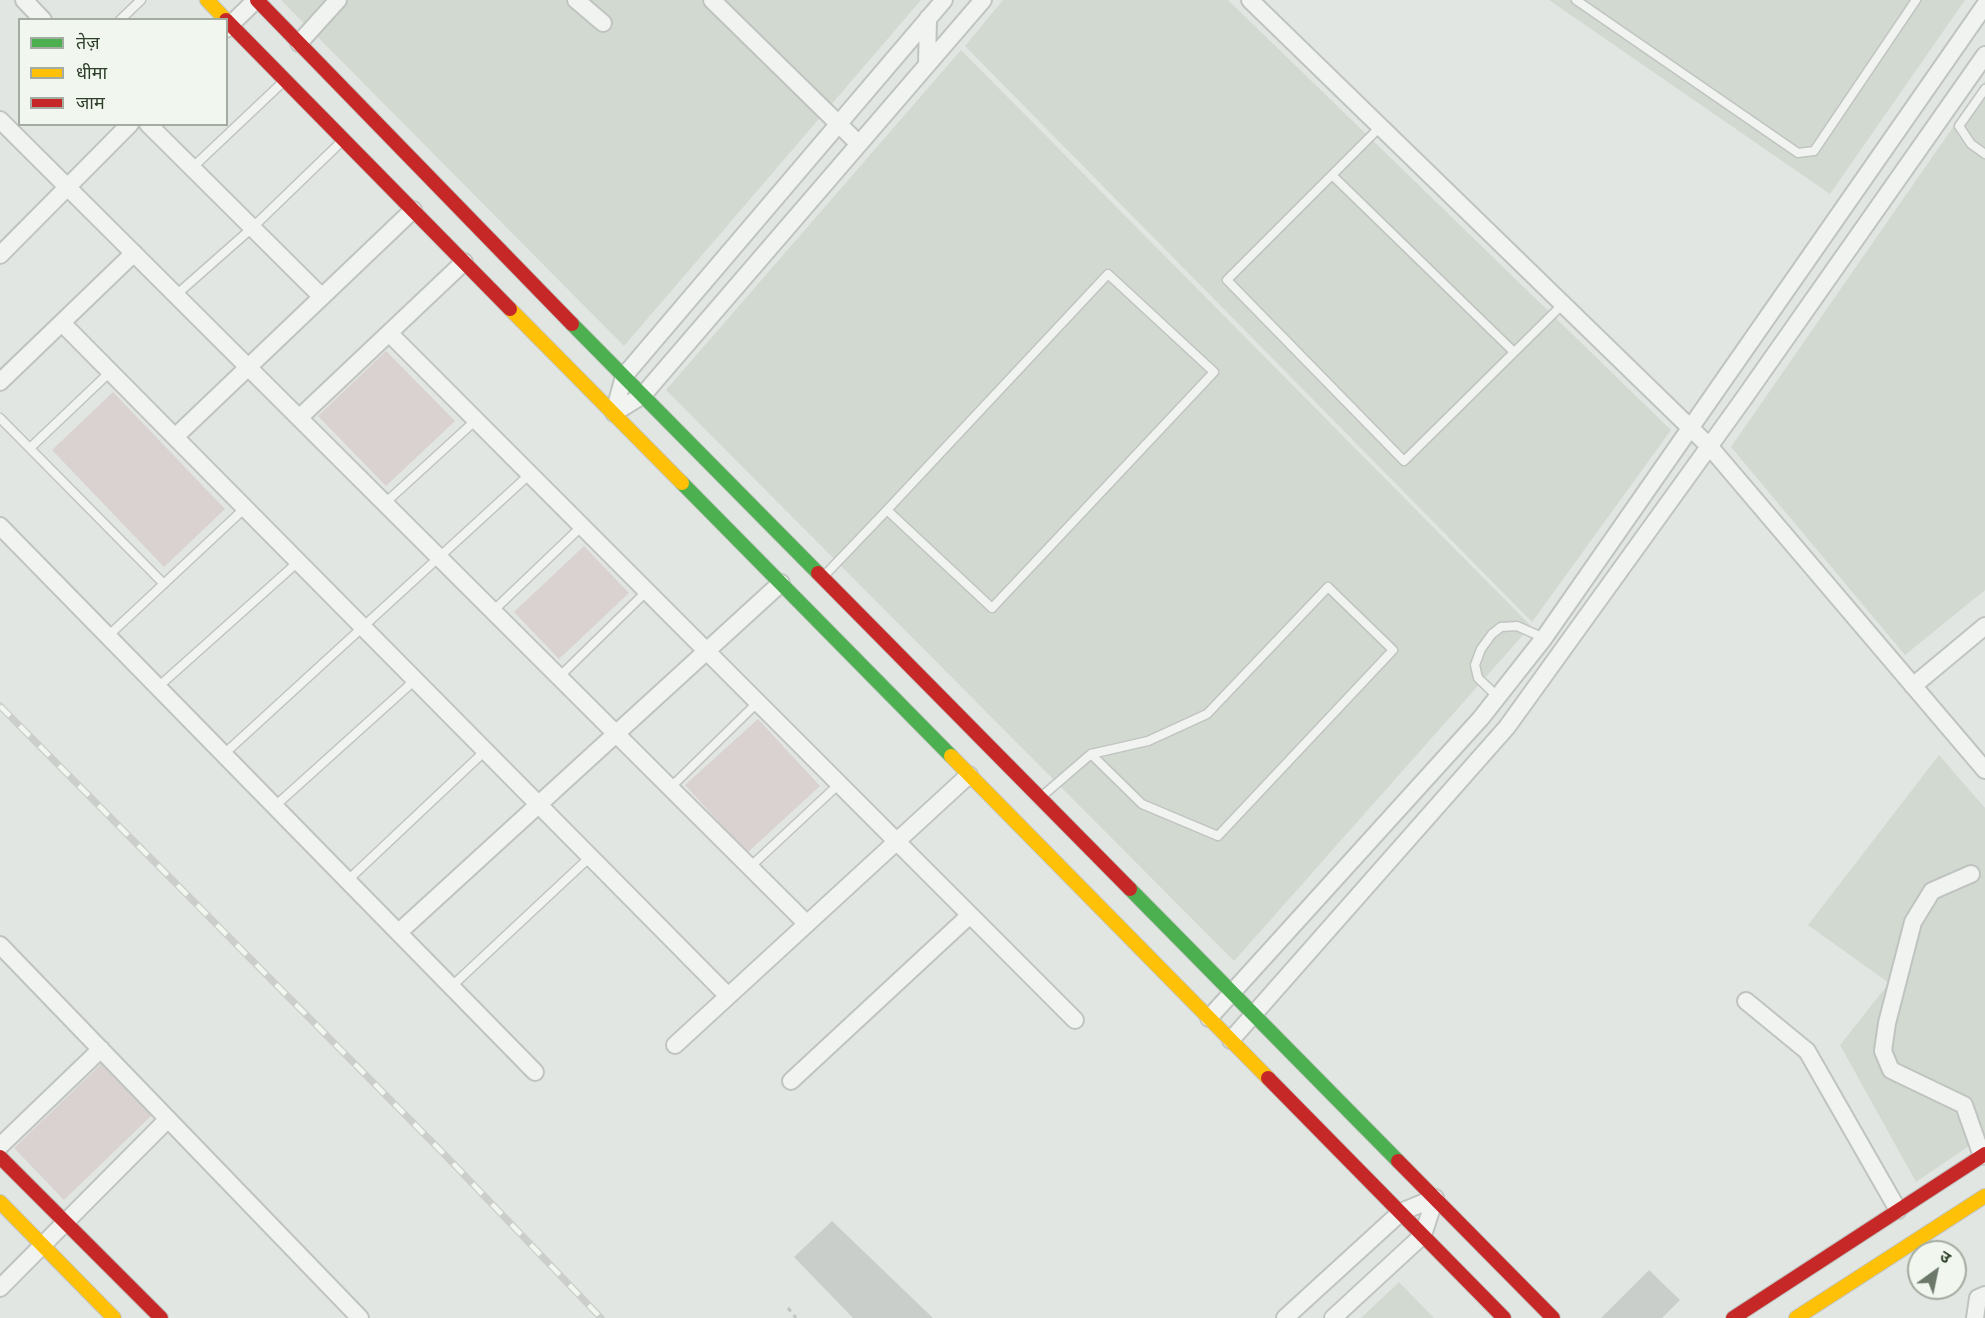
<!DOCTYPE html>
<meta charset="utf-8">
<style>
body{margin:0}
#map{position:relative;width:1985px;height:1318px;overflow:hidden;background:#e2e6e2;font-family:"Golos Text","Noto Sans Devanagari",sans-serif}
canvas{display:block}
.legend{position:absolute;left:18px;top:18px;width:210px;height:108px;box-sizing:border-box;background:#f1f6ef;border:2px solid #a3aca0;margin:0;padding:8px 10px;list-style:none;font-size:18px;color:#2d3e29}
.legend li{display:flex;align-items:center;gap:12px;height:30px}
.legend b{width:30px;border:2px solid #a3aca0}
.north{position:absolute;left:1907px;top:1240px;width:60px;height:60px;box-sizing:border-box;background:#f1f6ef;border:2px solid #a3aca0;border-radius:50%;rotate:33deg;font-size:16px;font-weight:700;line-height:24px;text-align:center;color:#2d3e29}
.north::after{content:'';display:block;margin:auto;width:21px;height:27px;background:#6c796a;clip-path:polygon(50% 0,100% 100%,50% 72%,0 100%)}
</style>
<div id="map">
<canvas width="1985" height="1318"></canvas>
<ul class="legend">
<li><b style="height:8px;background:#4caf50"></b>तेज़</li>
<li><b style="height:8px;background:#ffc107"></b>धीमा</li>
<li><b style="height:8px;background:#c62828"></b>जाम</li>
</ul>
<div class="north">उ</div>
</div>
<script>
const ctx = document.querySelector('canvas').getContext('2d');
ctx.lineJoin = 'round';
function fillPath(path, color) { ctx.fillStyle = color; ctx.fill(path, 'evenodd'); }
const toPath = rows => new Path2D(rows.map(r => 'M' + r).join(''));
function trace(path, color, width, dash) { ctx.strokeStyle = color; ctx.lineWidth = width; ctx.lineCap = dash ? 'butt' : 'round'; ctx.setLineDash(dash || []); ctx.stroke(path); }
const built = toPath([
 [281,0,921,0,624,346],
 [1003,0,1228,0,1671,430,1532,622,965,46],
 [1549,0,1965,0,1830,194],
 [961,50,1531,626,1234,961,666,390],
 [1985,81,1985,590,1905,655,1731,447],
 [1939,755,1985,808,1985,1135,1916,1182,1840,1045,1889,983,1808,925],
 [1399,1282,1434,1318,1361,1318]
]);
const green = toPath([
 [386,351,455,421,386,486,318,416],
 [113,392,225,509,164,567,52,450],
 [584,546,629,593,559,659,514,612],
 [758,719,820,786,747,853,685,785],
 [102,1063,152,1115,64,1200,14,1148]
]);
const building = toPath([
 [832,1221,933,1318,853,1318,794,1257],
 [1649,1270,1680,1300,1662,1318,1601,1318]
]);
const path = toPath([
 [788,1308,796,1318]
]);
const lane = toPath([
 [1576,0,1798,153,1814,151,1916,0],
 [120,20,141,0],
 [1985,89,1959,126,1971,144,1985,154],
 [1380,127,1227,280,1404,461,1563,304],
 [192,168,283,82],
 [1332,175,1514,352],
 [176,295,252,228,341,142],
 [0,418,164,584],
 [30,448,110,372],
 [385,503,476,420],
 [823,577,887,510,1108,274,1214,372,992,608,887,510],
 [493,611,582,526],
 [108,636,245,508],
 [559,677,647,591],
 [158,687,298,562],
 [1498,697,1478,678,1475,665,1481,649,1492,634,1501,627,1517,626,1544,638],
 [224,754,530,474],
 [670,788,758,702],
 [1041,797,1091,754,1148,741,1207,714,1328,587,1393,650,1218,836,1142,804,1091,754],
 [275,806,415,680],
 [750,867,839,784],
 [348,880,485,751],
 [452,986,590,857]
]);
const street = toPath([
 [24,0,43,20],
 [576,0,603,23],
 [712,0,859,144],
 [1250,0,1710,447,1985,770],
 [226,29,256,0],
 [299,43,338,0],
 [927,65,928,18],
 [0,120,807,924],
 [148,124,322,297],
 [0,255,130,124],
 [62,323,728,996],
 [389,333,1075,1020],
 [0,382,134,253],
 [614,413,643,395,983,0],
 [614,413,624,376,944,0],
 [299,418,464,262],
 [175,437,413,210],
 [0,526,535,1072],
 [1913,686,1985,626],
 [1971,874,1932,891,1913,922,1887,1023,1883,1051,1891,1070,1964,1105,1982,1156],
 [399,932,781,583],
 [0,945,360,1318],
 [1746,1001,1807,1051,1898,1210],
 [1209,1018,1481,718,1544,638,1985,5],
 [1231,1040,1507,727,1742,401,1985,55],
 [675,1045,969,775],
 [791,1081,970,915],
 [0,1146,101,1049],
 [0,1288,168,1119],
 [1285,1318,1401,1212,1435,1198],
 [1333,1318,1423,1235,1435,1198],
 [1975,1318,1978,1298,1985,1295]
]);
const fast = toPath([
 [572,324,818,573],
 [682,483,951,756],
 [1130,889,1398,1161]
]);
const slow = toPath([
 [207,0,226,20],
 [510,309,682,483],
 [951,756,1268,1078],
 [0,1202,114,1318],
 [1796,1318,1985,1196]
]);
const jam = toPath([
 [257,0,572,324],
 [226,20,510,309],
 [818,573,1130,889],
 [1268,1078,1504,1318],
 [0,1157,161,1318],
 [1398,1161,1553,1318],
 [1733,1318,1985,1154]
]);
const rail = toPath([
 [0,706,446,1156,601,1318]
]);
fillPath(built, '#d1d9d0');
fillPath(green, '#d9d2d0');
fillPath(building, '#caceca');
trace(lane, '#c0c4c0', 11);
trace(street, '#c0c4c0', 20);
trace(fast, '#c0c4c0', 16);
trace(slow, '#c0c4c0', 16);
trace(jam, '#c0c4c0', 16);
trace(path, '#c0c5bf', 3, [4.5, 4.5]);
trace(lane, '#f1f3f1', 8);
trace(street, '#f1f3f1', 16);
trace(fast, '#4caf50', 14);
trace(slow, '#ffc107', 14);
trace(jam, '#c62828', 14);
trace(rail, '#cbceca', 7);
trace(rail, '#f1f6ef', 4.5, [14]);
</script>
